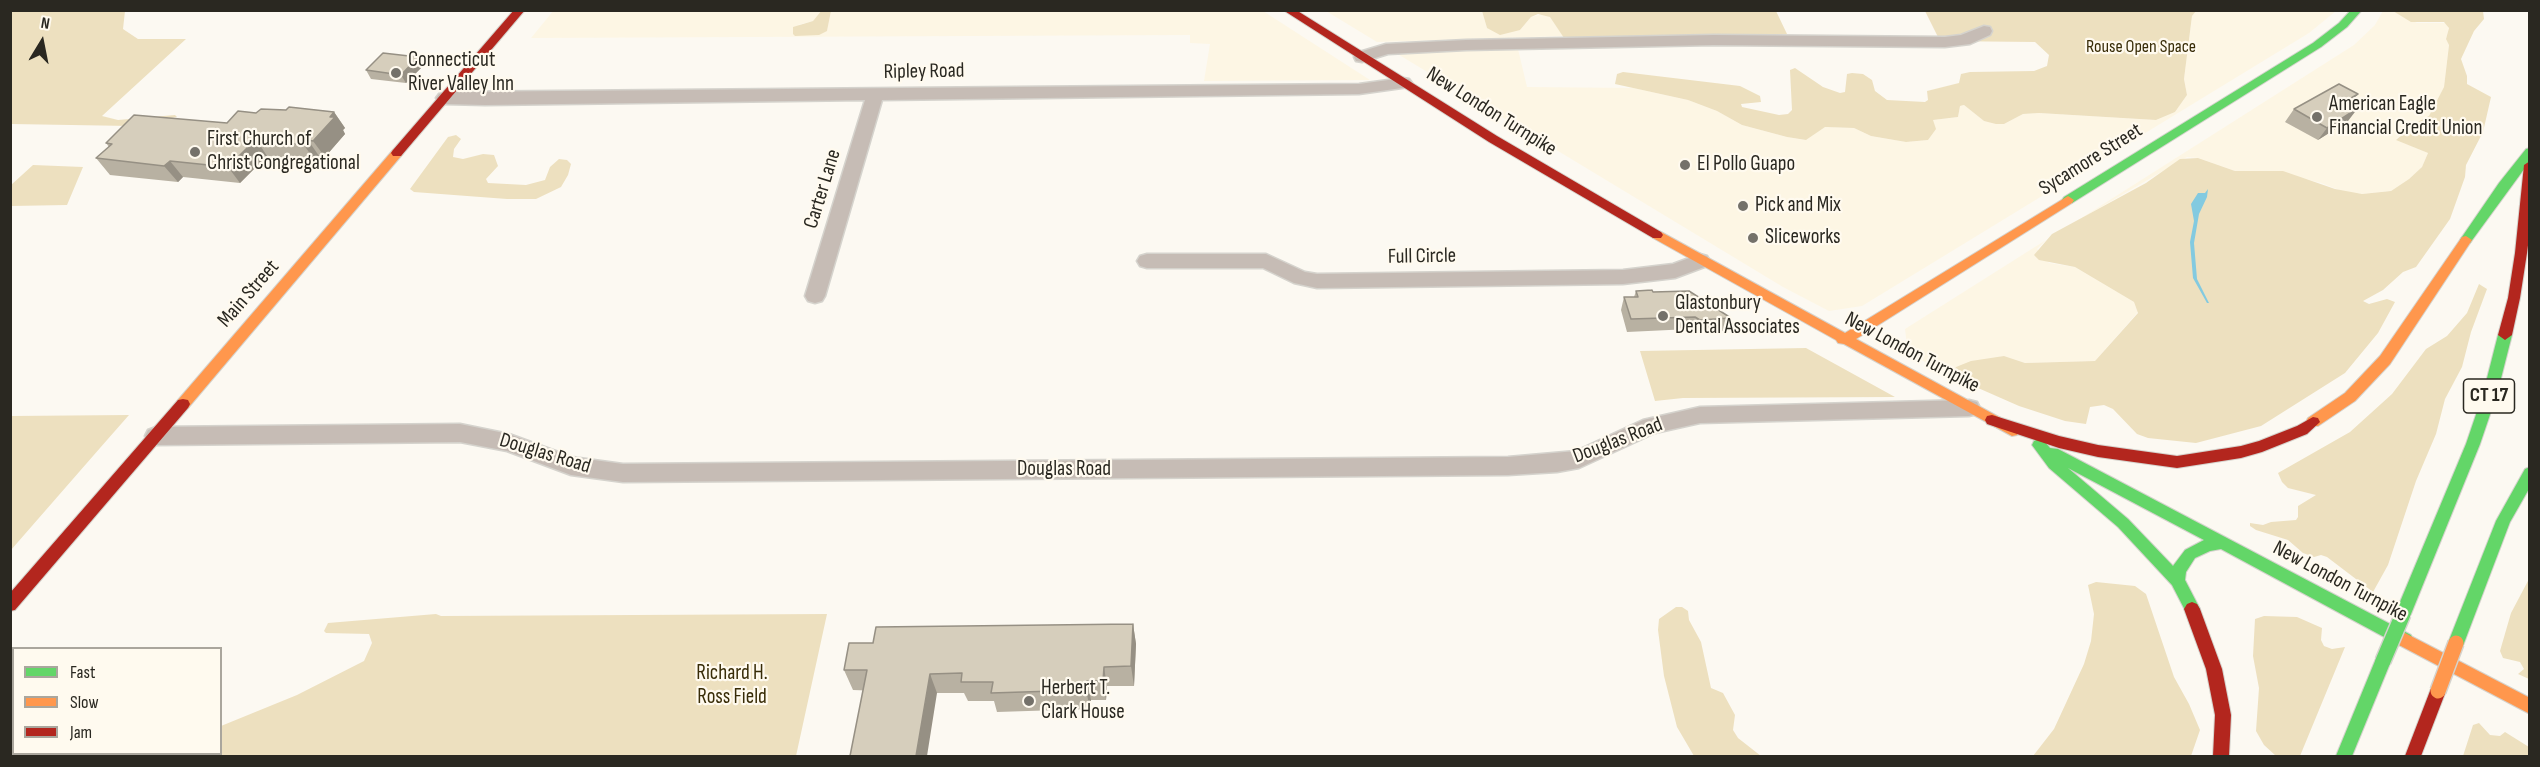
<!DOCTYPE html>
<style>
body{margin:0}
#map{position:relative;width:2540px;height:767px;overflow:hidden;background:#fcf9f2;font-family:"Sofia Sans Condensed",sans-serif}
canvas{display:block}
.frame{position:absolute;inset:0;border:12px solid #2a2821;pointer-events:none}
.legend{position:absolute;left:12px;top:647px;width:210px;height:108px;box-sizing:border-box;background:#fffaef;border:2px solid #aaa69d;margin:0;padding:8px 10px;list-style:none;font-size:18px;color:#2a2821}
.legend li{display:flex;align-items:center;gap:12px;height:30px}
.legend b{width:30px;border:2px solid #aaa69d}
.north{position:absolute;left:12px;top:12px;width:60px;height:60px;-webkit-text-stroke:4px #fffaef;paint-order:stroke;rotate:10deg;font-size:16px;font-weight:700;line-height:24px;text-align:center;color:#2a2821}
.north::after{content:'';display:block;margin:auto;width:21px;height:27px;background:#2a2821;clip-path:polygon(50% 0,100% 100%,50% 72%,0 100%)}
</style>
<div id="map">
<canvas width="2540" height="767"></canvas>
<div class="frame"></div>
<ul class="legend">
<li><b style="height:8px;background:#63d668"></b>Fast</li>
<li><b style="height:8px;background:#ff974d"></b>Slow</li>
<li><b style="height:8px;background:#b3261e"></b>Jam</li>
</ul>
<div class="north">N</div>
</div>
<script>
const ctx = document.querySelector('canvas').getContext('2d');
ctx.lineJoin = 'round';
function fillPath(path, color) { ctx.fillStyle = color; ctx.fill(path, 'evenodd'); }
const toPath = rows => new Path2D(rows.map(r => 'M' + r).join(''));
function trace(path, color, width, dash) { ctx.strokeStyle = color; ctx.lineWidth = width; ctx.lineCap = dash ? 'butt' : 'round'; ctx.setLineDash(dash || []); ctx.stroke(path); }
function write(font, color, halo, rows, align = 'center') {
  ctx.font = font + ' "Sofia Sans Condensed",sans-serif'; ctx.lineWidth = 4.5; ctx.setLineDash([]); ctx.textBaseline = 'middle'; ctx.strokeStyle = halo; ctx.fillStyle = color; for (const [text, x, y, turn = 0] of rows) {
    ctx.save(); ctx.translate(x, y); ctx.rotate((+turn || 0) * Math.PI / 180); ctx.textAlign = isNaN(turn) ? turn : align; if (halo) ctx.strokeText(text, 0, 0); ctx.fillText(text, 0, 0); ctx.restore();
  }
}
const built = toPath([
 [554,10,822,11,813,21,798,25,827,31,831,11,1263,11,1370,80,1204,81,1210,44,1190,43,1190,35,531,38],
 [1326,11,1482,11,1487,28,1520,30,1531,17,1543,14,1550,16,1563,36,1377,42],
 [2196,11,2336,11,2309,33,1862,306,1829,311,1783,287,1391,50,1518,49,1527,87,1634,88,1688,100,1717,111,1742,125,1787,137,1806,140,1824,127,1854,128,1871,136,1906,142,1928,140,1933,120,1958,117,1960,106,1964,105,1984,121,2004,124,2023,114,2039,113,2156,120,2175,112,2187,95,2184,79,2192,16],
 [2383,11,2393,11,2417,23,2447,23,2449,28,2446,39,2449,44,2444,87,2429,117,2414,124,2396,139,2428,153,2422,167,2409,179,2391,191,2362,194,2347,193,2321,183,2272,171,2235,171,2198,158,2187,157,2072,224,2354,45,2375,25],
 [2046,240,2037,249,2049,263,2075,267,2134,302,2138,312,2095,361,2025,363,2004,356,1956,367,1953,372,1946,373,1908,353,1905,329]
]);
const green = toPath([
 [822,10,831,11,827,31,819,35,795,36,793,34,793,27,813,21],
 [10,11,125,11,123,29,138,39,186,39,102,116,118,120,175,115,177,117,131,126,11,124],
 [1482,11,1776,11,1787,34,1564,38,1550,17,1538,14,1531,17,1520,30,1500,35,1487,28],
 [1925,11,2196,11,2192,16,2184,79,2187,95,2175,112,2156,120,2039,113,2023,114,2004,124,1996,124,1984,121,1964,105,1960,106,1958,117,1933,120,1936,129,1928,140,1906,142,1871,136,1854,128,1825,127,1806,140,1787,137,1742,125,1717,111,1688,100,1615,84,1617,74,1623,72,1740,86,1760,96,1761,102,1741,104,1742,107,1779,115,1788,114,1792,110,1790,70,1795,68,1823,87,1840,93,1845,92,1847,74,1852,73,1863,74,1872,80,1875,91,1887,100,1925,102,1928,100,1927,91,1959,83,1961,74,1970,72,2034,71,2047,66,2049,55,2035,42,1940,41],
 [2393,11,2483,11,2484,19,2474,31,2461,59,2467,76,2467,84,2491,97,2483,132,2466,165,2465,177,2450,219,2416,267,2403,272,2383,290,2363,301,2369,304,2387,299,2395,302,2378,333,2345,373,2261,426,2196,443,2148,438,2137,434,2113,409,2104,405,2090,407,2086,424,2065,421,2019,406,1969,384,1953,372,1956,367,1971,361,2004,356,2025,363,2095,361,2138,313,2134,302,2075,267,2039,260,2034,255,2052,234,2146,183,2180,159,2198,158,2235,171,2283,171,2335,189,2362,194,2391,191,2409,179,2422,167,2428,153,2396,140,2414,124,2429,116,2444,87,2449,45,2446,39,2449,28,2444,22,2411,22],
 [456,135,461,139,454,149,453,157,463,159,483,154,494,155,498,166,486,179,488,183,526,185,545,180,550,167,559,159,567,160,571,164,568,175,561,187,536,199,507,199,414,192,410,189,448,137],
 [33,165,83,167,67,205,11,206,11,185],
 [2479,284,2487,289,2471,332,2462,367,2445,399,2436,434,2416,481,2388,565,2373,592,2327,557,2321,555,2314,557,2303,553,2288,540,2256,530,2250,526,2250,523,2263,525,2271,522,2296,520,2298,517,2298,506,2316,495,2288,488,2282,482,2278,473,2350,432,2392,394,2426,349,2447,336,2467,313],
 [1806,348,1895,397,1683,398,1655,401,1640,351],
 [129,415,100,448,11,550,11,416],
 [2529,579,2529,679,2518,674,2524,669,2520,662,2503,658,2500,651,2511,613],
 [2096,582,2135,586,2146,594,2174,677,2189,704,2200,730,2191,756,2033,756,2054,729,2084,664,2091,641,2094,614,2088,585],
 [1676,607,1682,607,1688,611,1689,620,1701,642,1711,688,1723,693,1735,715,1733,730,1738,738,1761,756,1694,756,1677,727,1664,676,1658,630,1659,619],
 [436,614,441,616,827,614,796,756,143,756,141,754,220,754,221,726,297,695,364,661,372,643,369,634,326,633,324,631,328,623],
 [2264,616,2297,617,2322,628,2321,640,2324,646,2332,649,2345,647,2300,756,2276,756,2264,745,2256,731,2259,688,2253,656,2255,619],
 [2479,723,2490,735,2500,736,2505,732,2529,747,2529,756,2463,756,2473,725]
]);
const water = toPath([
 [2208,189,2207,197,2199,214,2194,243,2197,279,2209,303,2207,303,2193,278,2190,242,2194,221,2191,204,2198,193,2205,193]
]);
const street = toPath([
 [1984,26,1990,27,1992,31,1990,35,1970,44,1945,47,1714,45,1466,50,1388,54,1362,62,1356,61,1354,57,1356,53,1386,44,1466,40,1714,35,1945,37,1961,35,1984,26],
 [1403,78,1409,79,1412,83,1409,87,1359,94,882,100,825,296,822,301,815,303,808,301,805,296,865,100,485,105,445,104,439,102,436,98,439,94,445,92,1359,84,1403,78],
 [1147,254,1266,254,1305,272,1317,274,1623,270,1673,264,1700,254,1707,256,1710,261,1707,266,1675,278,1623,284,1317,288,1294,283,1263,268,1147,268,1140,266,1137,261,1140,256,1147,254],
 [1969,400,1977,402,1980,408,1977,414,1969,416,1700,423,1655,433,1579,468,1557,472,1508,475,623,482,571,475,507,451,460,442,156,445,148,442,145,436,148,430,156,427,460,424,509,434,572,457,623,464,1508,457,1576,451,1643,420,1700,407,1969,400]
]);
const fast = toPath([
 [2351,10,2362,10,2347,27,2321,47,2072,203,2064,203,2062,200,2064,197,2313,43,2339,23,2351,10],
 [2530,148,2530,161,2470,243,2462,243,2460,240,2462,237,2499,183,2526,149,2530,148],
 [2505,330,2512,335,2497,394,2480,444,2411,614,2408,619,2403,621,2398,619,2395,614,2466,444,2483,394,2498,335,2505,330],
 [2039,439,2044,441,2050,448,2058,449,2411,635,2413,640,2411,645,2405,647,2399,645,2221,549,2210,551,2195,558,2186,572,2185,580,2200,609,2197,614,2192,616,2187,614,2172,585,2118,527,2049,468,2032,445,2034,441,2039,439],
 [2068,468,2204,540,2185,550,2173,566,2128,519,2068,468],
 [2530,467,2530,487,2510,522,2464,643,2462,648,2456,650,2450,648,2448,643,2496,521,2525,469,2530,467],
 [2383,654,2389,656,2391,661,2352,756,2336,756,2375,661,2377,656,2383,654]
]);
const slow = toPath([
 [397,149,403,153,401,156,188,408,178,408,176,404,178,400,393,150,397,149],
 [2068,196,2074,200,2072,203,1856,339,2017,427,2019,431,2017,435,2012,436,1844,344,1838,343,1836,340,1653,238,1651,235,1657,231,1661,232,1845,333,2068,196],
 [2466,236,2472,240,2470,243,2390,364,2355,401,2318,426,2308,426,2306,422,2308,418,2345,393,2380,356,2462,237,2466,236],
 [2405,633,2530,698,2530,714,2399,645,2397,640,2399,635,2405,633]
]);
const jam = toPath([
 [514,10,525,10,401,156,393,156,391,153,393,150,514,10],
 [1283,10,1296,10,1497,136,1661,232,1663,235,1661,238,1653,238,1489,142,1283,10],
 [2530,161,2530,230,2527,253,2520,298,2512,335,2505,340,2498,335,2508,298,2515,253,2524,165,2530,161],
 [183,399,188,400,190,404,188,408,15,610,10,611,10,593,178,400,183,399],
 [1992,415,2059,436,2098,445,2177,456,2241,446,2259,441,2297,426,2313,417,2318,418,2320,422,2307,434,2262,452,2241,458,2177,468,2098,457,2059,448,1987,424,1985,420,1987,416,1992,415],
 [2192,602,2197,604,2200,609,2222,669,2231,715,2229,756,2213,756,2215,715,2206,669,2184,609,2187,604,2192,602],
 [2438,684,2444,686,2446,691,2421,756,2405,756,2430,691,2432,686,2438,684]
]);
const fastBridge = toPath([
 [2383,661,2403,614]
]);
const slowBridge = toPath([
 [2438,691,2456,643]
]);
const wall = toPath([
 [423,66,406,83,371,79,366,70],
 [2350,104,2348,121,2318,140,2285,122,2294,109],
 [334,112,345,128,343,130,345,134,325,157,319,156,315,161,267,156,240,183,183,177,178,182,110,175,96,158,109,147,106,143,227,123,256,113],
 [1636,291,1653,292,1731,318,1727,331,1696,332,1690,329,1627,332,1621,310,1624,297,1634,297],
 [1133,624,1136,644,1134,686,1107,686,1106,700,1091,700,1090,709,997,712,994,701,968,701,964,693,937,693,853,690,844,670,873,643]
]);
const shadedWall = toPath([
 [418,57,423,66,406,83,401,75],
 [2358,94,2348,106,2346,101],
 [2358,108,2348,121,2318,140,2327,128],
 [334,112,345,128,343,130,345,134,325,157,313,141],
 [256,139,267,156,240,183,228,167],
 [308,140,319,156,315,161,304,145],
 [170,161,183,177,178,182,164,166],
 [1133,624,1136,644,1134,686,1131,666],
 [1104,667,1107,686,1106,700,1103,681],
 [930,674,937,693,927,756,916,756],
 [1087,681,1091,700,1090,709,1086,690]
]);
const building = toPath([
 [383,53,418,57,401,75,366,70,383,53],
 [2339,84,2358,94,2346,101,2358,108,2327,128,2294,109,2339,84],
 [289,107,334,112,330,117,335,117,313,141,308,140,304,145,256,139,228,167,170,161,164,166,96,158,112,144,106,143,134,115,227,123,238,111,256,113,261,109,286,110,289,107],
 [1652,290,1653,292,1689,291,1731,318,1700,320,1695,317,1631,319,1624,297,1638,297,1636,291,1652,290],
 [1133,624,1131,666,1104,667,1103,681,1087,681,1086,690,991,693,993,682,961,682,962,673,930,674,916,756,850,756,867,670,844,670,849,643,873,643,876,627,1133,624]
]);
const markers = [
 [396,73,6,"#74716a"],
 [2317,117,6,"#74716a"],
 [195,152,6,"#74716a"],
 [1685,165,6,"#74716a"],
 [1743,206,6,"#74716a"],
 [1753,238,6,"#74716a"],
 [1663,316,6,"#74716a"],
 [1029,701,6,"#74716a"]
];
const farParknames = [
 ["Rouse Open Space",2141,47]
];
const shields = [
 [2489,396,51]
];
const shieldNames = [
 ["CT 17",2489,396]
];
const poiNames = [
 ["Connecticut",408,61],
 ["River Valley Inn",408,85],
 ["American Eagle",2329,105],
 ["Financial Credit Union",2329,129],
 ["First Church of",207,140],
 ["Christ Congregational",207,164],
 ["El Pollo Guapo",1697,165],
 ["Pick and Mix",1755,206],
 ["Sliceworks",1765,238],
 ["Glastonbury",1675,304],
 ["Dental Associates",1675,328],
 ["Herbert T.",1041,689],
 ["Clark House",1041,713]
];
const streetNames = [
 ["Ripley Road",924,72,-1],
 ["New London Turnpike",1491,112,32],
 ["Sycamore Street",2091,160,-32],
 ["Carter Lane",823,189,-73],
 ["Full Circle",1422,257,-1],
 ["Main Street",249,294,-49],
 ["New London Turnpike",1912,353,28],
 ["Douglas Road",1618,441,-21],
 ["Douglas Road",545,454,17],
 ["Douglas Road",1064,470],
 ["New London Turnpike",2340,582,28]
];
const parkNames = [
 ["Richard H.",732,674],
 ["Ross Field",732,698]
];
fillPath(built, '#fdf6e4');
fillPath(green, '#ede0bf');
fillPath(water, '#83cae0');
trace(street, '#d5d3cd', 3);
trace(fast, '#d5d3cd', 2);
trace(slow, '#d5d3cd', 2);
trace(jam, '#d5d3cd', 2);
fillPath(street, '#c6bcb5');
fillPath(fast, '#63d668');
fillPath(slow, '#ff974d');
fillPath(jam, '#b3261e');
trace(fastBridge, '#d5d3cd', 18, []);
trace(slowBridge, '#d5d3cd', 18, []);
trace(fastBridge, '#63d668', 15);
trace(slowBridge, '#ff974d', 15);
fillPath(wall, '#b8b1a2');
fillPath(shadedWall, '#969084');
fillPath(building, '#d6cebc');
trace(building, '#969084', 1.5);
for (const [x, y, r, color] of markers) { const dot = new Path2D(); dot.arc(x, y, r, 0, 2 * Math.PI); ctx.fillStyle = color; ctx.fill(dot); trace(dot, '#fffaef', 2); }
write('18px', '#382c07', '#fffaef', farParknames);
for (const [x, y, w] of shields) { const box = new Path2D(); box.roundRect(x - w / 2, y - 17, w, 34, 4.5); ctx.fillStyle = '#fffaef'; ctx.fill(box); trace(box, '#2a2821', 1.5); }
write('bold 20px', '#2a2821', null, shieldNames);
write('21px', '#2a2821', '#fffaef', poiNames, 'left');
write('21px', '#2a2821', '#fffaef', streetNames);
write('21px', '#382c07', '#fffaef', parkNames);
</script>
